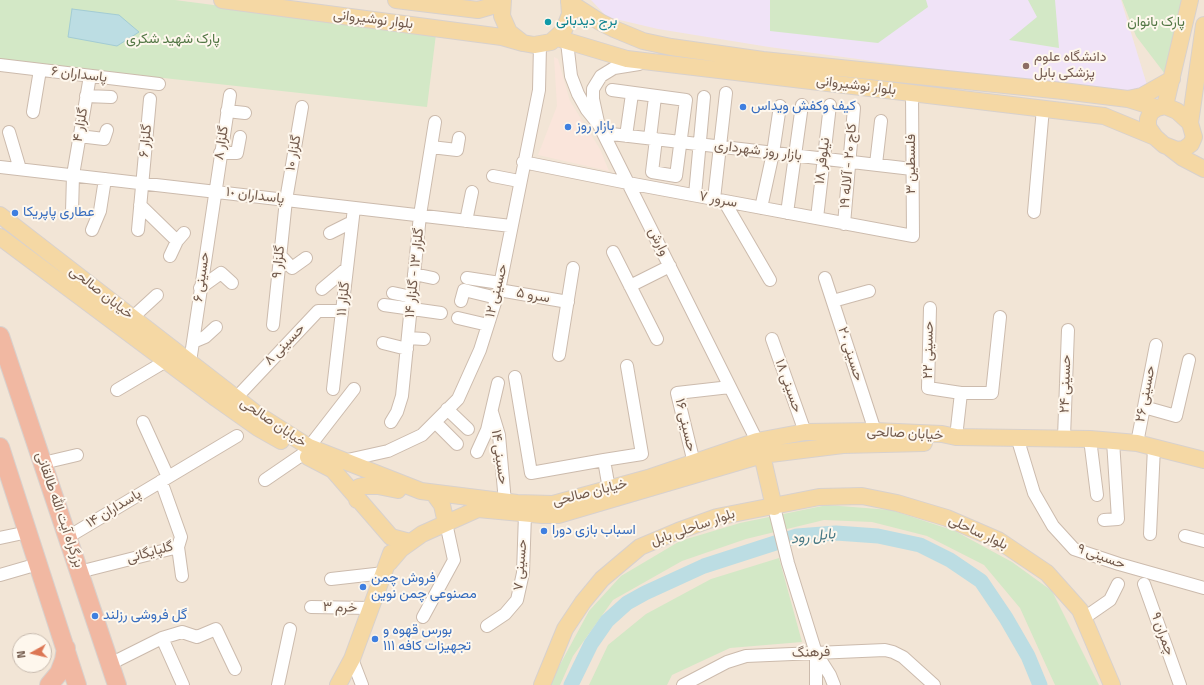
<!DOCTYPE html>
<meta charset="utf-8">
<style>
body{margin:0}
#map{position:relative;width:1204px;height:685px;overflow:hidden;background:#fbf3e7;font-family:"Titillium Web",sans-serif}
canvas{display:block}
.north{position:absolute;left:12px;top:633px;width:40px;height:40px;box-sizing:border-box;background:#fef7ed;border:1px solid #c6b9ad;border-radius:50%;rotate:262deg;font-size:11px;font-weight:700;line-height:16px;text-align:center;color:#735b4d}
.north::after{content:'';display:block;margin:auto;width:14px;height:18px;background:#dc7654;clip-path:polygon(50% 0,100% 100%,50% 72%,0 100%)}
</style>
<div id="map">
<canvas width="1204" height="685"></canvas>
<div class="north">N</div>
</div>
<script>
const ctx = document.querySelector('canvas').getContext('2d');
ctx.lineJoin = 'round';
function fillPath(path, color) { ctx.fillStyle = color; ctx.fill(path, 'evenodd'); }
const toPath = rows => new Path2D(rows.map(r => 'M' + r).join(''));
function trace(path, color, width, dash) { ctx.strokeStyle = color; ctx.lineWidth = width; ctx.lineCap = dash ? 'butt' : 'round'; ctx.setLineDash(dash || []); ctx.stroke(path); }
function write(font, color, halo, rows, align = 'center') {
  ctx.font = font + ' "Titillium Web",Vazirmatn,sans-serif'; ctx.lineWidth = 4; ctx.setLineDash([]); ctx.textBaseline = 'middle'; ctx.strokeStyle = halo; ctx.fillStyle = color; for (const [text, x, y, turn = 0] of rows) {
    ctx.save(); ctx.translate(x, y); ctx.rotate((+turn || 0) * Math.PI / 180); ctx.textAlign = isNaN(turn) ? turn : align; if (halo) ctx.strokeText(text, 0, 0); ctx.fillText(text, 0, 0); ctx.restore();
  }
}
const residential = toPath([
 [0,0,1204,0,1204,685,0,685],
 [20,641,44,641,44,665,20,665]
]);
const commercial = toPath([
 [554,57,558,59,570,101,600,149,609,171,538,155,557,106]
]);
const education = toPath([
 [591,0,1121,0,1147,85,1124,95,769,47,658,29,607,17]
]);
const green = toPath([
 [0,0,175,0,436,34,427,107,0,60],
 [770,0,926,0,928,7,878,43,770,31],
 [1028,0,1055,0,1059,48,1009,40,1037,17],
 [1122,0,1185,0,1165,74,1136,36],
 [827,505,891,510,955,531,1012,562,1052,591,1099,685,1055,685,1020,608,984,565,927,536,872,522,824,520,746,539,682,561,613,600,573,656,560,685,551,685,556,672,589,611,621,576,680,541,740,523],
 [779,558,802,642,730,648,672,675,667,685,589,685,608,645,646,614,711,579]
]);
const water = toPath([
 [72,9,119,15,139,32,117,46,68,37,72,9]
]);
const river = toPath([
 [571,685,591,644,607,621,627,603,645,593,704,566,797,536,836,533,878,536,920,545,950,560,981,581,1006,618,1028,656,1040,685]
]);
const minor = toPath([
 [567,42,571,76,578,94,587,110,599,125,757,441],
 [0,65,159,84],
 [612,90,686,100,676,176,652,172,656,139],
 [86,96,111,97],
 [227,111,245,113],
 [33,112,40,70],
 [598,122,593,99,593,89,601,76,614,68,639,64],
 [9,132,20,169],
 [603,133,912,169],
 [79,136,104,139,107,130],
 [626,136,632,94],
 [650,138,655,97],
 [431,147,457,150,459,138],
 [220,153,237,153,240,137],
 [523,162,628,183,913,236,912,92],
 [876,164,881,121],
 [0,167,511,226],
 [493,176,519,181],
 [695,195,704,97],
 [714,199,726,93],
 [724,201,770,280],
 [140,205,177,241],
 [761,208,773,153,780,106],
 [72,212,73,175,90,76],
 [1034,212,1043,108],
 [787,213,802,105],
 [817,218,830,105],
 [466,221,472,192],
 [844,224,854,108],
 [92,230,100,211,105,179],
 [138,230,150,99],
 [330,233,352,222],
 [613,252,657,339],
 [280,255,292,268,306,258],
 [170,256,177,241,184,233],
 [414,274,433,278],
 [467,278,500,283],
 [825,278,875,431],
 [630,286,670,266],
 [200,288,221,273,232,283],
 [322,289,347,268],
 [499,290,568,302],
 [393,293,412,297],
 [461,301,464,290,497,298],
 [833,301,869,291],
 [384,305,441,313],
 [930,308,928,388,961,393,956,437],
 [133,317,157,295],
 [458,318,488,325],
 [273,325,286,200,302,107],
 [408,338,424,339],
 [772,339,805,432],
 [193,342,205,337,216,327],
 [383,343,407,349],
 [559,355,573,268],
 [190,362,230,95],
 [515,377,531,473,604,460],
 [333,389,354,208],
 [117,390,166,361],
 [961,393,992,393,1000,317],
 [236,398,318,311,342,311],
 [1144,407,1176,416,1189,360],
 [447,409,468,429],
 [492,412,499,435,505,502],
 [143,422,168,477],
 [391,422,397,412,402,396,420,215,435,122],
 [435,422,457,444],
 [1017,437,1034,493,1053,526,1074,549,1119,564,1204,588],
 [1064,437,1068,330],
 [1090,439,1097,495],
 [1137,443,1156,345],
 [309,447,354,389],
 [477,452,487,430,498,383],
 [343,461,388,451,422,435,458,399,480,350,499,290,539,90,540,45],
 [43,463,77,455],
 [694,463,677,393,730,387],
 [265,480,303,454],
 [609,489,604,460,642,454,627,366],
 [774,507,788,563,816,653,816,685],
 [1104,520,1118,519,1113,441],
 [1150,534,1154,447],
 [1185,536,1204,541],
 [68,537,237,436],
 [0,538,28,532],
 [178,547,182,576],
 [79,572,178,547,181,537,161,481],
 [0,575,38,564],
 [331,579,384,573],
 [1144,584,1180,685],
 [311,607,370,608],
 [423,617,454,560,446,523],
 [1084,618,1110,600,1118,584],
 [487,626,505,614,517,600,523,573,525,514],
 [162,638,183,685],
 [816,653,830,675,834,685],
 [352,659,362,685],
 [109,662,116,661,162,638,182,632,197,637,216,629,235,669],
 [278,685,290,629],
 [683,685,727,662,746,656,885,650,893,652,903,657,934,685]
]);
const major = toPath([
 [222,0,502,37,523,43],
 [396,0,478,10,492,6,500,0],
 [503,0,502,16,509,32,523,43,534,45,551,42,564,30,570,14,569,0],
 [569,2,600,22,614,29,643,41,671,47,763,60,1063,91,1128,99,1157,108,1165,106,1177,111,1190,123,1194,137,1191,144,1184,149,1177,150,1164,145,1155,137,1148,127,1148,119,1151,112,1157,108],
 [557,38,627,59,1104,116,1155,137],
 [1128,99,1142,96,1172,79],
 [1165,106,1190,0],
 [1190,123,1204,25],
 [1170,148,1183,158,1204,169],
 [0,215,257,414,309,447,421,491,517,503,553,504,648,478,757,441,805,432,875,431,942,434,956,437,1090,439,1137,443,1204,460],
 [0,237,217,399,258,428,281,441],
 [762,455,774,507],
 [308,457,333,470,391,537,410,542],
 [434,494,442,505,446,523],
 [357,500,356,491,359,487,363,486,378,486,398,490],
 [389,563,401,549,422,534,478,509,542,515,558,515,762,455,843,445,924,443],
 [338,685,352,659,391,553],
 [542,685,565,629,583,602,602,579,640,547,678,531,717,517,819,497,862,496,897,503,947,518,998,540,1047,573,1080,610,1112,685]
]);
const highway = toPath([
 [0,336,117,685],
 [0,447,77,685],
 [49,685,59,673,64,660,66,648]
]);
const markers = [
 [548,22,4,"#0f9aa8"],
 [1026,66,4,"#8d6e63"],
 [743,107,4,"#3f7fe0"],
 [568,127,4,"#3f7fe0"],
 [15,213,4,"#3f7fe0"],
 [544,531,4,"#3f7fe0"],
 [363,587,4,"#3f7fe0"],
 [95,616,4,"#3f7fe0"],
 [375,639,4,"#3f7fe0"]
];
const streetNames = [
 ["بلوار نوشیروانی",373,20,7],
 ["پاسداران ۶",79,75,7],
 ["بلوار نوشیروانی",856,86,7],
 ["گلزار ۴",81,125,-80],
 ["گلزار ۶",146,141,-84],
 ["گلزار ۸",222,143,-81],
 ["بازار روز شهرداری",758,151,7],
 ["گلزار ۱۰",294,153,-80],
 ["نیلوفر ۱۸",823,161,-83],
 ["فلسطین ۳",912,164,-90],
 ["کاج ۲۰ - آلاله ۱۹",849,166,-85],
 ["پاسداران ١٠",255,196,7],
 ["سرور ۷",718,200,11],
 ["وارش",658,242,63],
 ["گلزار ٩",279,262,-84],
 ["گلزار ۱۳ - گلزار ۱۴",415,273,-84],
 ["حسینی ۶",202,277,-82],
 ["حسینی ۱۲",497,291,-76],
 ["خیابان صالحی",101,293,38],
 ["سرو ۵",533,296,10],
 ["گلزار ١١",344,299,-84],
 ["حسینی ۸",285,345,-46],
 ["حسینی ۲۲",929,350,-89],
 ["حسینی ٢٠",850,354,72],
 ["حسینی ۲۴",1066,384,-88],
 ["حسینی ۱۸",788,386,70],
 ["حسینی ۲۶",1146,394,-79],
 ["خيابان صالحی",273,423,34],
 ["حسینی ۱۶",685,425,77],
 ["خيابان صالحی",905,434,3],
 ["حسینی ۱۴",499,457,82],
 ["خيابان صالحی",590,493,-14],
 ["پاسداران ۱۴",114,509,-31],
 ["بزرگراه آیت الله طالقانی",59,510,71],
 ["بلوار ساحلی بابل",693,528,-19],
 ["بلوار ساحلی",978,533,25],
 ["گلپایگانی",150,553,-16],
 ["حسینی ٩",1101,557,20],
 ["حسینی ۷",521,565,-85],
 ["خرم ۳",340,608,1],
 ["چمران ۹",1162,634,70],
 ["فرهنگ",811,653,-2]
];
const cultureNames = [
 ["برج دیدبانی",556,22]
];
const parkNames = [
 ["پارک بانوان",1156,23],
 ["پارک شهید شکری",173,40]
];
const educationNames = [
 ["دانشگاه علوم",1034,58],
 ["پزشکی بابل",1034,74]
];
const shopNames = [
 ["کیف و‌کفش ویداس",751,107],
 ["بازار روز",576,127],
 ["عطاری پاپریکا",23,213],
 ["اسباب بازی دورا",552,531],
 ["فروش چمن",371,579],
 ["مصنوعی چمن نوین",371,595],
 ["گل فروشی رزلند",103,616],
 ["بورس قهوه و",383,631],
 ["تجهیزات کافه ۱۱۱",383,647]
];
const waterNames = [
 ["بابل رود",813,537,-7]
];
fillPath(residential, '#f2e5d6');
fillPath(commercial, '#fae5db');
fillPath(education, '#f0e3f7');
fillPath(green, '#d3e8c6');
fillPath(water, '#bcdde3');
trace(water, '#a3ccd4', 1);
trace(river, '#bcdde3', 15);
trace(minor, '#ccbbad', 14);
trace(major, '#d8d1cd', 18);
trace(highway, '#d8d1cd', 20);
trace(minor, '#fff', 12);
trace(major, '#f5d8a4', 16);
trace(highway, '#f1b8a2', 18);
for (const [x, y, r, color] of markers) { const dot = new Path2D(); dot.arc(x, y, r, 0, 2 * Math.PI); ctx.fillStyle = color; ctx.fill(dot); trace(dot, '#fef7ed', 1.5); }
write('14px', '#735b4d', '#fef7ed', streetNames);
write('14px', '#0d838f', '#fef7ed', cultureNames, 'left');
write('14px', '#547846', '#fef7ed', parkNames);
write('14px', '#785e54', '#fef7ed', educationNames, 'left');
write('14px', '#366cbe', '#fef7ed', shopNames, 'left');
write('italic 15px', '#487985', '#fef7ed', waterNames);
</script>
